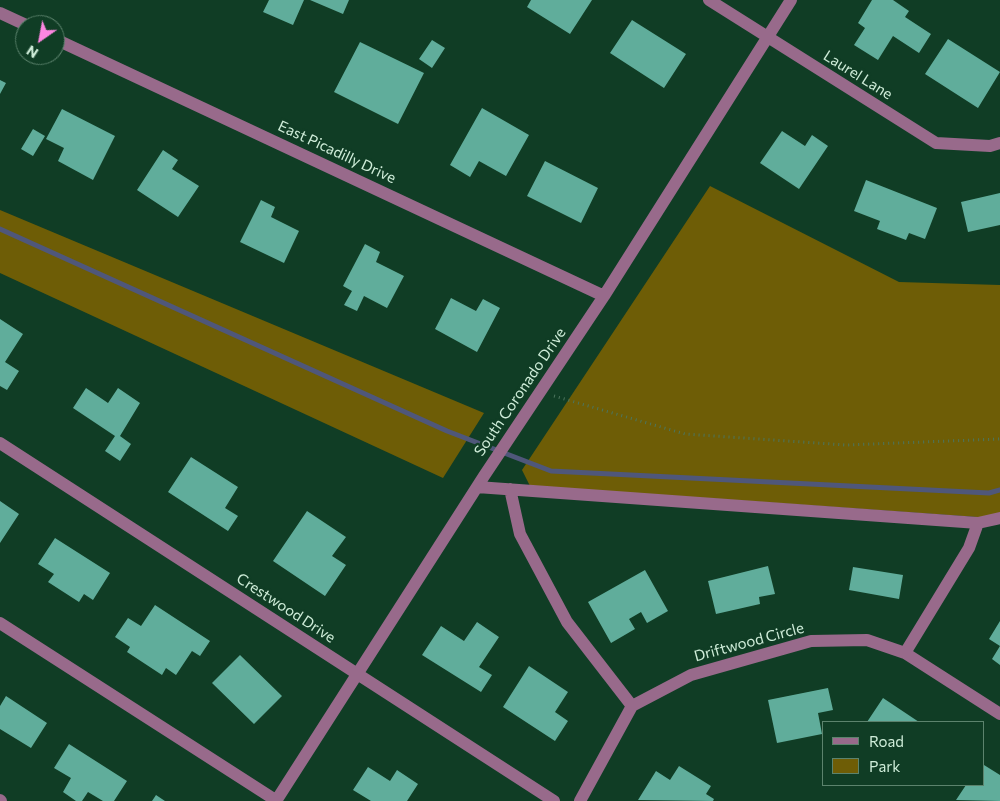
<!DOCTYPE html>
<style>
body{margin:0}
#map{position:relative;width:1000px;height:801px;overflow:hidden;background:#103d25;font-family:Commissioner,sans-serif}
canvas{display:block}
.legend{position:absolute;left:822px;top:721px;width:162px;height:65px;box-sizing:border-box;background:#103d25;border:1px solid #5c836d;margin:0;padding:6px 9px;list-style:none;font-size:15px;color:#cfedd9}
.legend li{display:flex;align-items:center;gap:10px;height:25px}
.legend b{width:25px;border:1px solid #5c836d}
.north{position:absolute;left:15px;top:15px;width:50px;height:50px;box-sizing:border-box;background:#103d25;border:1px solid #5c836d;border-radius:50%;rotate:213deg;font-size:14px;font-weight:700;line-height:20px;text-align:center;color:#cfedd9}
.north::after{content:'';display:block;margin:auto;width:18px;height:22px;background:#fd86e1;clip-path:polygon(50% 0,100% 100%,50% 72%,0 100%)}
</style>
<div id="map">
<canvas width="1000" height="801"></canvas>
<ul class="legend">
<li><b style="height:6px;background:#986a8b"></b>Road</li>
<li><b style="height:14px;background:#6e5d06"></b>Park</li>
</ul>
<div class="north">N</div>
</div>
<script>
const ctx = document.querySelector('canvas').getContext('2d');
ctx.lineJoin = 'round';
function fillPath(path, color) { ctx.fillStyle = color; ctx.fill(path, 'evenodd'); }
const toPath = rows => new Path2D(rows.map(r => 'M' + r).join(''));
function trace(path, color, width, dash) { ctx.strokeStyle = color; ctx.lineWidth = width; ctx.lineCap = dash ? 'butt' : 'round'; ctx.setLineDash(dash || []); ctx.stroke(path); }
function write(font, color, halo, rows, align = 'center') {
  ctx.font = font + ' Commissioner,sans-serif'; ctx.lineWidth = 5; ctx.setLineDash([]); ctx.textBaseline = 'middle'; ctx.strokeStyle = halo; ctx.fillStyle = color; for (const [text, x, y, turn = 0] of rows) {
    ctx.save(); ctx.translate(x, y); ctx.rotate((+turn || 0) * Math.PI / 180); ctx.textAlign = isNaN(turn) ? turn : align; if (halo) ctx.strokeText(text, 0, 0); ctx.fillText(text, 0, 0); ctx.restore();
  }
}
const green = toPath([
 [710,186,899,282,1000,285,1000,516,992,518,530,486,522,470],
 [0,210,484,413,443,478,0,273]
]);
const stream = toPath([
 [0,229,447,431,551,471,989,493,1000,490]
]);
const building = toPath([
 [269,0,304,0,293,25,263,12],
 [310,0,349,0,343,14],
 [531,0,592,0,570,34,527,7],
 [872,0,893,0,909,11,905,17,931,34,919,53,893,36,878,60,854,45,865,28,858,23],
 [632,20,686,54,664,88,610,53],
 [948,39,1000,72,978,108,925,74],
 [432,40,445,48,432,68,419,59],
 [360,42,424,73,398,124,334,92],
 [0,80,6,83,0,94],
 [482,108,529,135,506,176,479,161,470,177,450,165],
 [62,109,115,136,93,180,58,161,64,148,46,139],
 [33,129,45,136,33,156,21,149],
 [782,131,805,146,812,135,828,146,799,189,760,163],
 [163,150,178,160,172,169,199,186,178,217,137,190],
 [545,161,598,188,581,223,527,196],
 [866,180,937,208,925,239,909,233,906,240,877,229,880,221,854,211],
 [1000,193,1000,225,968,232,961,202],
 [261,200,275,207,271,217,299,231,284,263,240,242],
 [365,244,380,252,376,262,404,276,387,308,364,296,357,311,344,305,352,291,343,286],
 [451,298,476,311,483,299,500,308,477,352,435,329],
 [0,319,23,334,5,362,19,371,7,390,0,386],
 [86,388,108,403,118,388,140,403,120,436,131,444,120,461,105,451,115,436,73,408],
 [191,457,238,487,225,508,238,516,228,531,168,492],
 [0,501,19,514,0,543],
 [307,511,346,537,332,556,346,565,325,596,273,561],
 [55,538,110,573,93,600,84,594,79,602,48,582,54,574,38,564],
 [768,566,775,594,759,597,760,604,716,614,708,581],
 [853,567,903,575,899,599,849,590],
 [645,570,668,611,647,623,641,612,629,619,635,629,611,643,588,602],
 [155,605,210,641,200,656,192,651,176,675,166,668,162,675,127,652,130,647,115,637,128,618,141,626],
 [1000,621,1000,646,989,639],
 [477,622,499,637,479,667,492,675,481,692,422,655,441,626,464,641],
 [1000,646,1000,665,992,659],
 [240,655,282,696,254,724,212,683],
 [529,666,568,692,555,712,568,721,555,741,503,707],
 [828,688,833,710,818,713,822,734,777,743,768,700],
 [6,696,47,723,31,748,0,729,0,706],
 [883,698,919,722,867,722],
 [69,744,127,781,114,801,103,801,88,792,82,801,76,801,63,792,71,778,54,768],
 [984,765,1000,775,1000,801,956,800,966,785,984,785],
 [679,766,711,786,706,794,714,799,713,801,638,800,656,771,670,780],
 [368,767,390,781,397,770,418,784,407,801,371,801,353,790],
 [156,795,165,801,152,801]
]);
const path = toPath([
 [554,396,685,434,846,445,1000,439]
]);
const minor = toPath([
 [709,0,936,143,990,146,1000,143],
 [0,13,26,25],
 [55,39,604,296],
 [0,443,554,801],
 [477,487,978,523,1000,518],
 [510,489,520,534,567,622,632,706],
 [0,623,277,801],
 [905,653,969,548,978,523],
 [0,800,1,801],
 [276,801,484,476,604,296,791,0],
 [580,801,632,706,691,675,811,641,867,640,905,653,1000,714]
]);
const streetNames = [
 ["Laurel Lane",858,75,32],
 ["East Picadilly Drive",337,152,25],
 ["South Coronado Drive",520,392,-56],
 ["Crestwood Drive",286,608,33],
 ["Driftwood Circle",749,642,-15]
];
fillPath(green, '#6e5d06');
trace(stream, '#4f577a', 5);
fillPath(building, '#60ad9b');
trace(path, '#4c755e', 3, [1, 4]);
trace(minor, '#986a8b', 12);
write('15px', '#cfedd9', '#103d25', streetNames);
</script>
